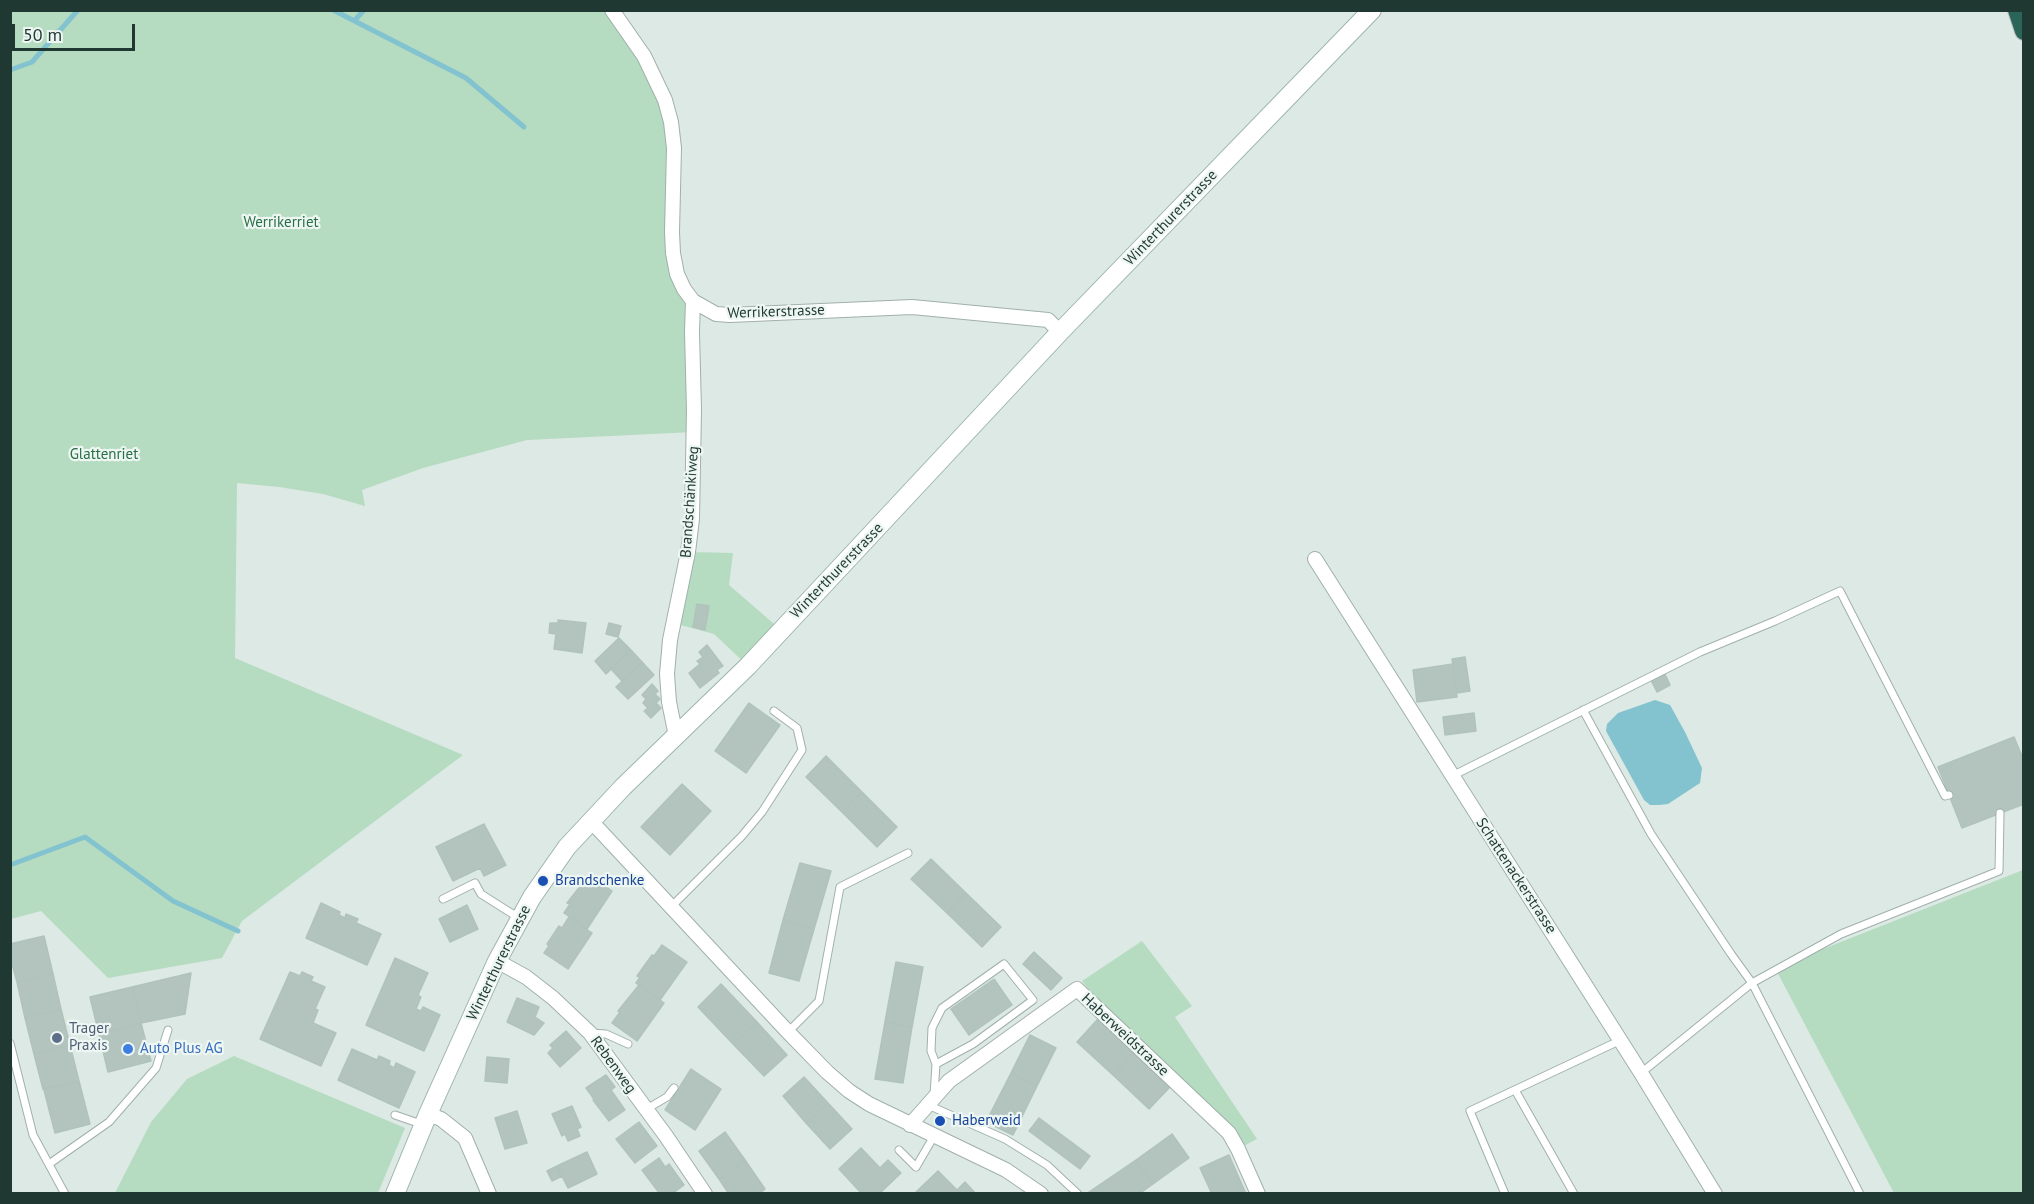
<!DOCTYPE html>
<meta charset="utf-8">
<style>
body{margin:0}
#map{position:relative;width:2034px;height:1204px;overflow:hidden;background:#dde9e4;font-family:"PT Sans",sans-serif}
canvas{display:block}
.frame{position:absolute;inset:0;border:12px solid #1f3832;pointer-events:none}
.scale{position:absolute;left:12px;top:24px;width:123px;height:27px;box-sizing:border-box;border:3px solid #1f3832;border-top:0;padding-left:8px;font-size:18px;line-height:21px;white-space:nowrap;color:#1f3832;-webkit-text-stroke:4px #edf6f2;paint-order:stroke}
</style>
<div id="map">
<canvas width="2034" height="1204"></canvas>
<div class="frame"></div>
<div class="scale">50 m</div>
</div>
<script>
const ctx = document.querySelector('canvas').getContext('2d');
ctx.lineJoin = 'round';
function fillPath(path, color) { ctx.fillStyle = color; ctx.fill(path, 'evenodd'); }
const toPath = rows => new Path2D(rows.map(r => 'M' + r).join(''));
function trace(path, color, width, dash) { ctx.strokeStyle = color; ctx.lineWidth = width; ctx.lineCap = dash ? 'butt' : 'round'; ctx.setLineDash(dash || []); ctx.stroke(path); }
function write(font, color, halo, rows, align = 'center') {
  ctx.font = font + ' "PT Sans",sans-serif'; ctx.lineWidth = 4.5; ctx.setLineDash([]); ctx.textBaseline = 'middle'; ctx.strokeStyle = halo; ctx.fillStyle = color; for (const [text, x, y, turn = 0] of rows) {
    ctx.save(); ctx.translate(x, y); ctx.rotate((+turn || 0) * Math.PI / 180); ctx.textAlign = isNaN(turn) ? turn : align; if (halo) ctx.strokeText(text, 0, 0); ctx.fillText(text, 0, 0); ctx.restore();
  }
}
const green = toPath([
 [11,11,612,11,665,100,673,253,693,301,694,432,527,440,423,468,362,490,365,506,323,494,279,487,237,483,235,658,463,755,242,921,222,958,108,978,41,911,11,919],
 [688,552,733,553,729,585,781,630,748,666,714,634,673,623],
 [2023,870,2023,1193,1894,1193,1775,968],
 [1142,941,1192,1006,1175,1017,1257,1139,1238,1149,1136,1045,1082,981],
 [234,1056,405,1128,378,1193,115,1193,151,1122,187,1079]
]);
const water = toPath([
 [1655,700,1670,705,1685,732,1702,768,1700,783,1668,804,1659,805,1650,805,1644,800,1606,731,1607,724,1618,713]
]);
const stream = toPath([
 [333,10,466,78,524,127],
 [355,20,364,10],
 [10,70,32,62,78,10],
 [10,865,85,837,173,901,238,931]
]);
const building = toPath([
 [697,604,709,606,705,630,693,627,697,604],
 [558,620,586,623,582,653,554,649,556,634,549,633,550,623,558,623,558,620],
 [609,623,621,626,618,637,606,634,609,623],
 [619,638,631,650,606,674,595,661,619,638],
 [707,645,723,666,717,670,719,673,700,688,689,673,700,664,697,661,703,657,699,652,707,645],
 [631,650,642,662,622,681,611,669,631,650],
 [1465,657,1470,691,1457,693,1452,659,1465,657],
 [642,662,654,675,628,699,616,687,642,662],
 [1453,664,1457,697,1417,702,1413,670,1453,664],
 [1665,674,1670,685,1657,692,1651,680,1665,674],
 [652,684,658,691,655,694,660,699,656,703,661,708,651,718,644,711,648,708,643,703,646,699,642,695,652,684],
 [749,703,780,725,746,773,715,751,749,703],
 [1474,713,1476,731,1445,735,1443,717,1474,713],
 [2014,737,2024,761,2024,804,1962,828,1938,767,2014,737],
 [826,756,862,792,842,812,806,777,826,756],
 [682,784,711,811,670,855,641,827,682,784],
 [862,792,897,827,877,847,842,812,862,792],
 [484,824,506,865,484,876,480,868,453,881,436,847,484,824],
 [931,859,966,893,947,913,911,879,931,859],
 [800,863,831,871,814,929,783,920,800,863],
 [589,875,612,891,587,929,564,913,570,904,567,903,589,875],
 [966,893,1001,927,982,947,947,913,966,893],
 [321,903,340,912,339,915,345,918,346,914,358,919,356,923,381,934,367,965,306,938,321,903],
 [467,905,478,929,450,942,439,919,467,905],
 [569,917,592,933,568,969,544,953,549,946,547,944,559,926,562,928,569,917],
 [783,920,814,929,799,981,769,973,783,920],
 [44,936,53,974,17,982,10,956,10,944,44,936],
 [662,945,687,962,660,1000,636,983,640,977,637,976,652,955,654,956,662,945],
 [1034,952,1062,978,1051,990,1023,964,1034,952],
 [395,958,428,973,418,995,421,997,416,1009,421,1011,423,1007,440,1015,424,1051,366,1025,395,958],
 [896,962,923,967,912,1027,885,1022,896,962],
 [290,972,300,976,302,972,313,977,311,981,325,987,315,1009,318,1010,313,1023,336,1033,321,1066,260,1039,290,972],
 [191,973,185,1014,141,1023,132,987,191,973],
 [53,974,61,1009,25,1018,17,982,53,974],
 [994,979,1012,1005,969,1035,951,1009,994,979],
 [721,984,757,1022,733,1044,698,1007,721,984],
 [639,985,664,1003,637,1041,612,1023,620,1012,618,1011,639,985],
 [132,987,141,1023,99,1034,90,997,132,987],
 [517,998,539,1007,535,1017,544,1023,534,1035,507,1022,517,998],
 [61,1009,70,1045,34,1054,25,1018,61,1009],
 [1098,1019,1134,1053,1113,1075,1077,1042,1098,1019],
 [757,1022,787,1055,764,1076,733,1044,757,1022],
 [885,1022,912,1027,903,1083,875,1079,885,1022],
 [141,1023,151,1061,108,1072,99,1034,141,1023],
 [566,1031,581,1048,560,1067,548,1053,553,1048,550,1045,566,1031],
 [1030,1035,1056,1048,1037,1086,1011,1073,1030,1035],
 [70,1045,79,1081,43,1089,34,1054,70,1045],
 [352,1049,377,1060,379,1056,390,1061,389,1065,394,1068,396,1063,415,1072,399,1108,338,1080,352,1049],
 [1134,1053,1170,1087,1149,1109,1113,1075,1134,1053],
 [487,1057,509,1059,507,1083,485,1081,487,1057],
 [691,1069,721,1089,695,1130,665,1110,691,1069],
 [1011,1073,1037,1086,1013,1135,986,1122,1011,1073],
 [606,1075,615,1087,611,1090,625,1110,609,1121,593,1100,594,1099,586,1088,606,1075],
 [804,1077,828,1103,806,1123,783,1096,804,1077],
 [79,1081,90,1124,55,1133,44,1090,79,1081],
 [828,1103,852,1129,830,1149,806,1123,828,1103],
 [572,1106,581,1127,577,1129,580,1136,568,1141,565,1134,562,1136,552,1114,572,1106],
 [517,1111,527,1143,505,1149,495,1118,517,1111],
 [1039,1118,1090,1156,1080,1169,1029,1131,1039,1118],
 [639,1122,657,1146,635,1163,616,1139,639,1122],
 [725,1132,745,1160,719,1179,699,1151,725,1132],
 [1172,1134,1189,1158,1153,1184,1136,1160,1172,1134],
 [861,1148,880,1168,888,1160,901,1173,879,1194,862,1194,839,1169,861,1148],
 [587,1152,597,1174,568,1188,557,1166,587,1152],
 [1229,1155,1246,1194,1212,1194,1200,1168,1229,1155],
 [659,1158,665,1167,669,1164,684,1185,672,1194,660,1194,642,1170,659,1158],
 [745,1160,765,1189,759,1194,729,1194,719,1179,745,1160],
 [1136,1160,1153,1184,1139,1194,1091,1194,1089,1192,1136,1160],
 [557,1166,562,1176,552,1181,547,1171,557,1166],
 [938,1171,957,1190,965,1182,976,1194,917,1194,916,1192,938,1171]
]);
const lane = toPath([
 [1583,710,1651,834,1731,954,1752,983,1860,1194],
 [1452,776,1700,652,1775,621,1840,591,1945,796,1949,795],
 [443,899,475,883,481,894,519,918],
 [671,907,741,837,762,812,802,750,797,728,774,711],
 [788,1032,819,1001,840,887,908,853],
 [590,1033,606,1034,628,1044],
 [10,1043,33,1135,65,1194],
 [1641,1073,1752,983,1841,934,1999,871,2000,813],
 [1515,1090,1574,1194],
 [934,1095,936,1064,973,1044,1033,1000,1004,964,942,1008,932,1028,931,1051,936,1064],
 [928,1105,1005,1139,1047,1165,1078,1194],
 [645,1110,667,1097,674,1088],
 [395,1115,421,1124],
 [899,1150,916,1167,934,1136],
 [49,1164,109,1122,156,1068,168,1030],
 [1505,1194,1470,1111,1621,1040]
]);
const street = toPath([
 [612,10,644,56,665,100,671,122,674,148,672,232,673,253,677,274,684,289,693,301,716,314,730,315,912,307,1048,320,1060,332],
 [1315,559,1641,1073,1715,1194],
 [676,736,669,702,667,674,670,640,688,552,692,519,694,410,692,332,693,301],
 [590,820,788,1032,827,1072,849,1091,869,1104,1006,1170,1041,1194],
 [497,961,526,977,553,998,590,1033,666,1136,705,1194],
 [428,1114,441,1119,465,1138,489,1194],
 [910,1125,949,1081,1077,989,1229,1133,1238,1149,1258,1194]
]);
const secondary = toPath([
 [395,1194,428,1114,497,961,532,897,567,847,623,787,748,666,1060,332,1372,10]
]);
const highway = toPath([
 [2017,10,2024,31]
]);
const markers = [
 [543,881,6,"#1a4fb4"],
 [57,1038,6,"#5c6f8a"],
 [128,1049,6,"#3f7fe0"],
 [940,1121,6,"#1a4fb4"]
];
const streetNames = [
 ["Winterthurerstrasse",1171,218,-46],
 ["Werrikerstrasse",776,312,-2],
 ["Brandschänkiweg",690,502,-86],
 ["Winterthurerstrasse",837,571,-46],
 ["Schattenackerstrasse",1516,876,57],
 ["Winterthurerstrasse",499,963,-64],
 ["Haberweidstrasse",1125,1035,43],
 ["Rebenweg",613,1065,54]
];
const parkNames = [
 ["Werrikerriet",281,223],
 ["Glattenriet",104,455]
];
const transitNames = [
 ["Brandschenke",555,881],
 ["Haberweid",952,1121]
];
const serviceNames = [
 ["Trager",69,1029],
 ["Praxis",69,1046]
];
const shopNames = [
 ["Auto Plus AG",140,1049]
];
fillPath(green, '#b5dbc0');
fillPath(water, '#83c3d0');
trace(stream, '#83c3d0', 5);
fillPath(building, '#b2c4bd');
trace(building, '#b0c3bb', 1.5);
trace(lane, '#a0b0ab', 9);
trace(street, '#a0b0ab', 16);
trace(secondary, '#9cb5ac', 20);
trace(highway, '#bcc3c2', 20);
trace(lane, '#fff', 7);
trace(street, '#fff', 14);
trace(secondary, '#fff', 18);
trace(highway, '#2b655a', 18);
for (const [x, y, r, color] of markers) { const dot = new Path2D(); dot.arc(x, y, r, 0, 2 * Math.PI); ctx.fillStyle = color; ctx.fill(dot); trace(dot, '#edf6f2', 2); }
write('15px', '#1f3832', '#edf6f2', streetNames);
write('15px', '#296f45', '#edf6f2', parkNames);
write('15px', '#164399', '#edf6f2', transitNames, 'left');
write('15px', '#4e5e75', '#edf6f2', serviceNames, 'left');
write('15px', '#366cbe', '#edf6f2', shopNames, 'left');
</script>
